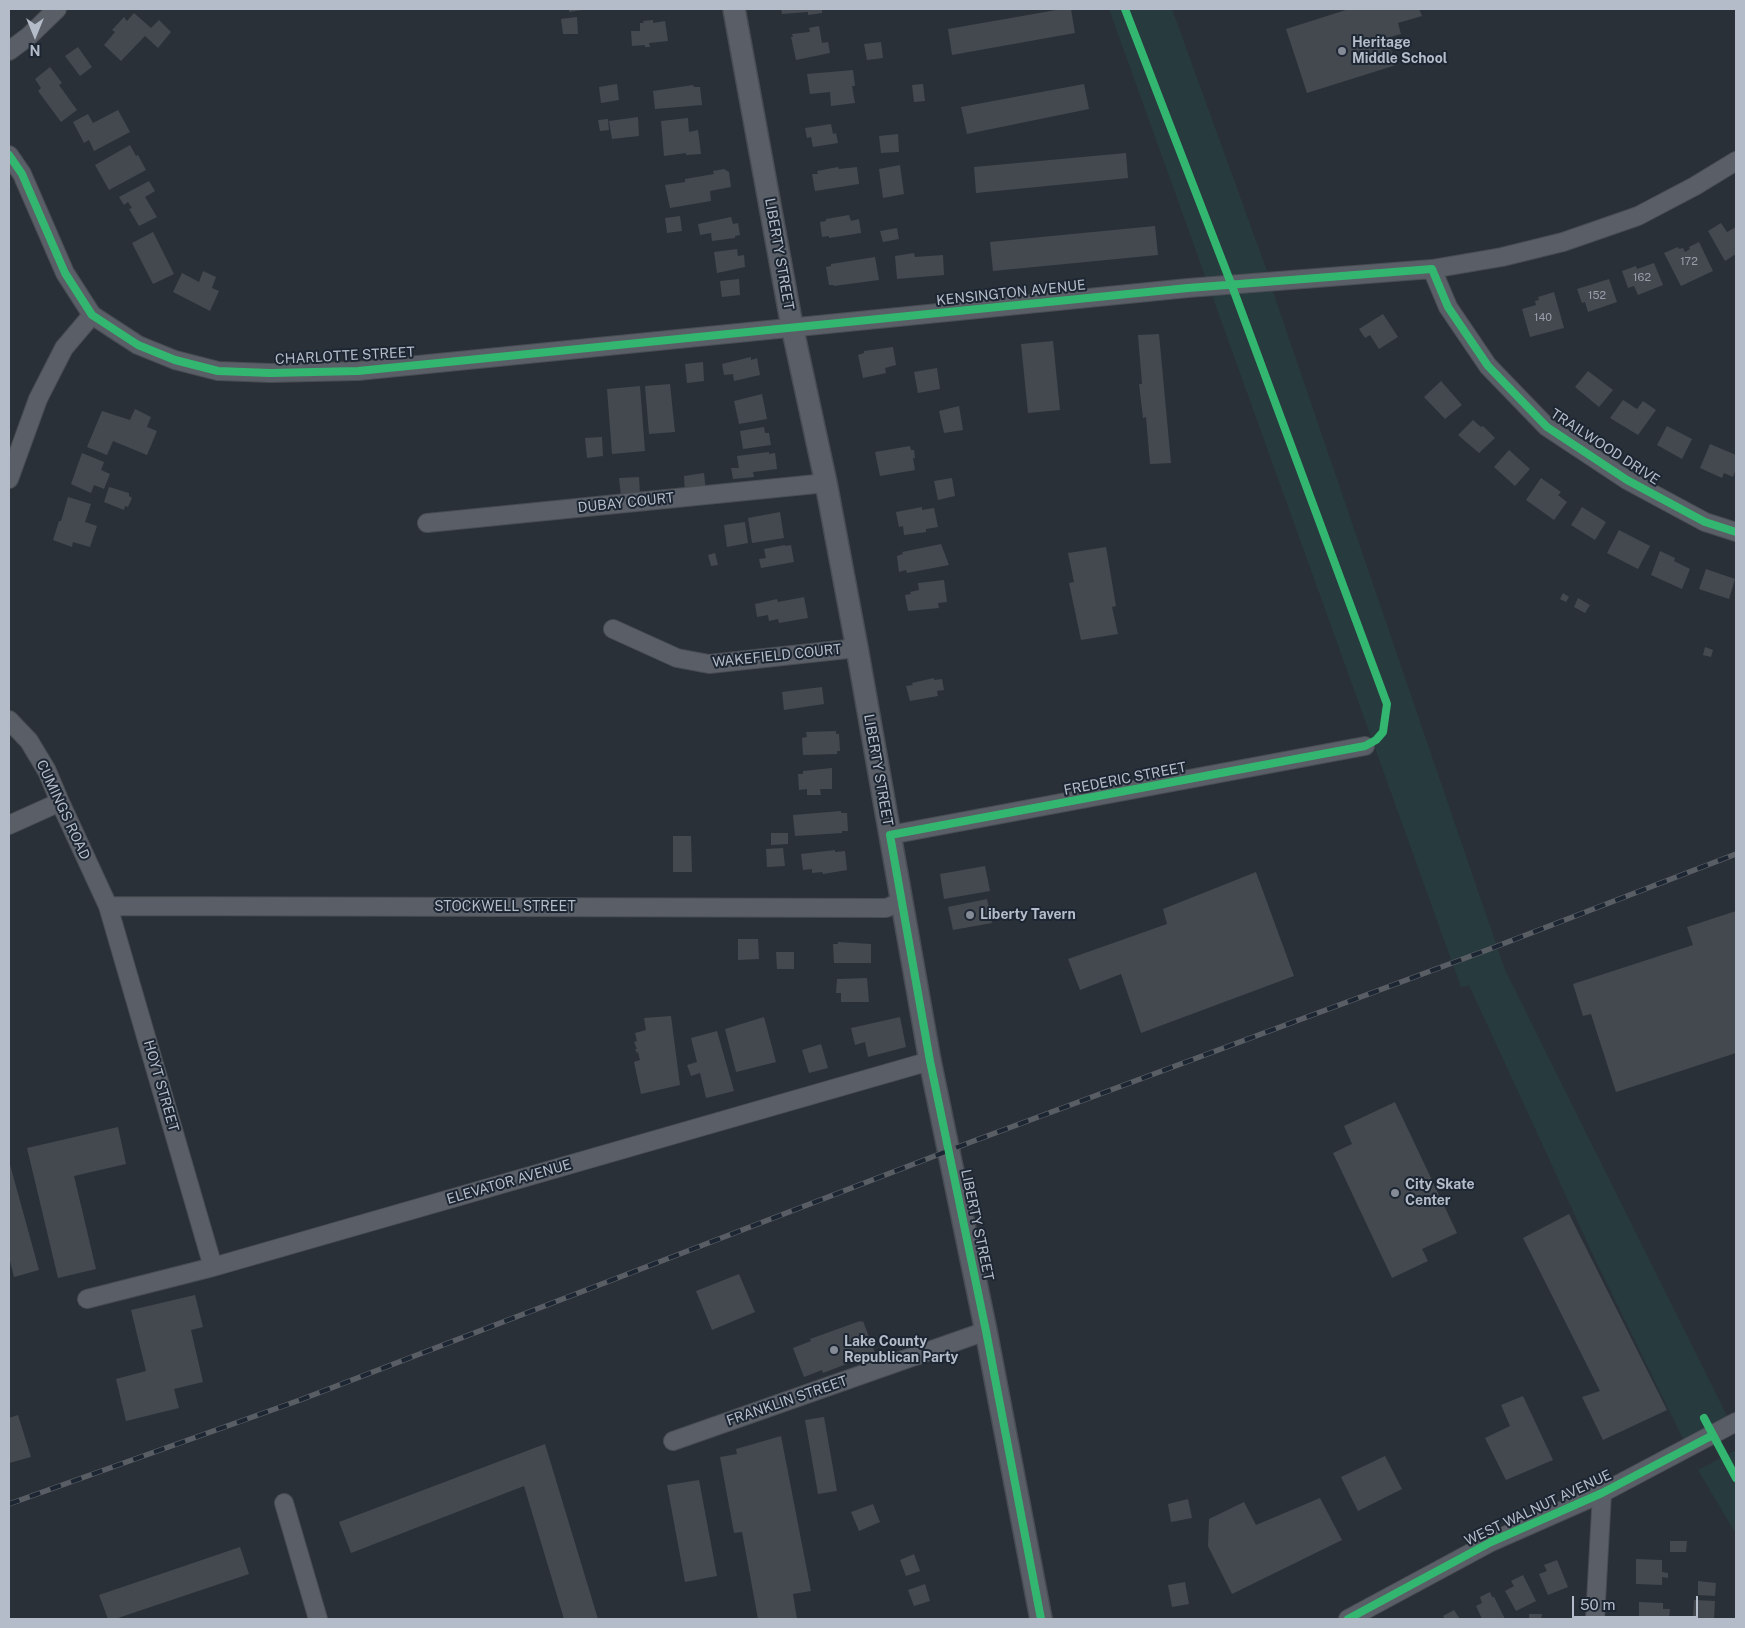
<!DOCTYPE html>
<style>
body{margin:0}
#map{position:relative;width:1745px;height:1628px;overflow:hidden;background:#2a3038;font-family:"Public Sans",sans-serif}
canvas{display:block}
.frame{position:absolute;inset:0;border:10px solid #b4bcc9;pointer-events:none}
.north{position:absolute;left:10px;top:10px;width:50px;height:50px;-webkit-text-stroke:4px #1d2633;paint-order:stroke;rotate:180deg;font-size:14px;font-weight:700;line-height:20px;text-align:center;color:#b4bcc9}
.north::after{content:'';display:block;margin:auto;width:18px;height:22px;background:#b4bcc9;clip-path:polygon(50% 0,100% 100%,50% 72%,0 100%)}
.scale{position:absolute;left:1572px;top:1596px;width:126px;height:22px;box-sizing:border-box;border:2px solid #b4bcc9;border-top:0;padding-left:6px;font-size:15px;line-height:18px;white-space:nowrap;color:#b4bcc9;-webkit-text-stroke:4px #1d2633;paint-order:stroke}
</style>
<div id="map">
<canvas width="1745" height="1628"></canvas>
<div class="frame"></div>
<div class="north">N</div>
<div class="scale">50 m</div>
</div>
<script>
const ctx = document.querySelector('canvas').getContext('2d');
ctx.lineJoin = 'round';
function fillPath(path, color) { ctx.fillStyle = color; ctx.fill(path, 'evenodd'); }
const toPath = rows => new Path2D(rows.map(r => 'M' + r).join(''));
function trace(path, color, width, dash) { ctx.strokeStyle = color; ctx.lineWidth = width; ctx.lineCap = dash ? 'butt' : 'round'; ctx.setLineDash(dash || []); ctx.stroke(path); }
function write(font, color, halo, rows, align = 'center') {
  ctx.font = font + ' "Public Sans",sans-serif'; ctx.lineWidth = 4; ctx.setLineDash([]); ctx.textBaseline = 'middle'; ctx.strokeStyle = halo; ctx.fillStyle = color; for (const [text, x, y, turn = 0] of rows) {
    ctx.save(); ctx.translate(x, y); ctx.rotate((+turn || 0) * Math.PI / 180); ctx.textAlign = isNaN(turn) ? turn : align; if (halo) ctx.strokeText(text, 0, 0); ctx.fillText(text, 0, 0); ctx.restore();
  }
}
const green = toPath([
 [1109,9,1172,9,1271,282,1270,283,1505,970,1732,1426,1688,1449,1595,1259,1469,985,1461,987],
 [1736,1450,1736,1534,1698,1470]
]);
const building = toPath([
 [569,9,582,9,582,10,569,12],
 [781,9,822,9,822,13,808,15,808,12,782,14],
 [1062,9,1071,9,1075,33,952,55,948,29],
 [1349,9,1419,9,1422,16,1398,23,1401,34,1387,38,1396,65,1307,93,1286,29],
 [134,13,151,28,159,20,171,32,158,48,145,36,121,61,104,45,115,32,112,30,124,17,127,21],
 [577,17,578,34,563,34,561,19],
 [653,20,653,23,665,21,668,41,649,43,650,47,645,47,645,45,632,46,631,31,640,31,640,23,644,23,643,21],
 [819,26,822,43,828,42,830,53,796,60,791,37,793,37,792,34,810,32,809,28],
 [881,42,883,58,867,60,864,44],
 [78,47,92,67,80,76,65,56],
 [50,67,62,83,59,85,77,110,61,122,38,91,41,88,35,79],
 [853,70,855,86,852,86,855,103,831,106,830,92,810,94,807,74],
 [617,84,619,100,601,103,599,87],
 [923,84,925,101,914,102,912,85],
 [1084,84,1089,109,967,134,961,107],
 [693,85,694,87,700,87,702,105,655,109,653,91],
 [118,110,130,132,94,151,89,140,84,143,73,122,88,114,93,123],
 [638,117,639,136,612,139,609,121],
 [688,118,689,132,698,130,701,154,686,155,686,153,664,156,661,121],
 [608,119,609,130,600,131,598,120],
 [831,124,833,134,836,133,838,143,813,147,811,137,807,138,805,128],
 [898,134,899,152,881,153,879,136],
 [130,145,136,156,138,155,146,170,109,190,95,165],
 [1126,153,1128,178,976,193,974,167],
 [900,165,904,194,883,198,879,169],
 [838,167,839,169,857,167,859,184,815,191,812,174,818,174,817,171],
 [724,169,729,172,731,187,710,191,711,201,670,208,665,185,685,182,685,179,714,174,713,171],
 [149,181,155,191,145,197,157,217,139,226,129,209,132,208,128,202,124,205,119,197],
 [849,215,851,221,859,219,861,233,829,238,829,236,822,237,820,222,826,221,826,219],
 [680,216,682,231,667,233,665,218],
 [731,217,733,224,738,223,740,235,735,236,735,238,712,241,711,233,700,235,698,224],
 [1721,223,1727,232,1736,227,1736,254,1725,261,1708,231],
 [1155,226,1158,255,993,271,990,242],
 [897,228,899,239,883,242,880,231],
 [153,232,174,274,153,284,132,243],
 [1699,242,1713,271,1681,286,1664,253,1678,247,1679,249,1683,248,1685,252,1690,249,1689,247],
 [737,249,738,256,744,255,745,267,717,273,714,252],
 [914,253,915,257,943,255,944,275,897,279,895,256],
 [875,257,879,280,834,286,834,285,829,285,826,267,831,266,831,264],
 [1654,263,1663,285,1638,295,1634,286,1628,288,1622,271,1636,266,1637,269],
 [203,271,216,277,212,288,219,291,210,311,173,292,182,273,199,282],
 [739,279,740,295,722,297,720,281],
 [1609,279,1617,302,1588,312,1585,302,1582,303,1577,289],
 [1554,292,1564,328,1530,337,1522,309,1536,305,1535,301,1539,300,1538,297],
 [1383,314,1398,337,1379,349,1370,335,1365,338,1359,329],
 [1159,334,1171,463,1150,464,1146,417,1143,418,1139,384,1142,384,1138,335],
 [1053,341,1060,410,1028,413,1021,344],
 [893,347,896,365,885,368,886,373,863,378,858,355,864,353,864,351],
 [751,357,751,360,757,358,760,375,734,381,733,374,724,375,722,364],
 [703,362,704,381,687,383,685,364],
 [937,368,940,389,918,393,914,372],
 [1588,371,1613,390,1599,407,1575,387],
 [1441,381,1462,405,1445,419,1424,397],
 [670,384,675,432,649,434,645,386],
 [640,386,645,451,612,454,607,389],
 [762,394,767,419,739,424,734,401],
 [1623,400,1637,409,1643,401,1656,410,1638,435,1610,418],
 [959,406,963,430,944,433,939,411],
 [135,409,151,417,147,427,157,431,147,455,113,441,107,455,87,447,102,411,130,420],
 [1473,420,1481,427,1483,426,1495,438,1479,453,1458,435],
 [1667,426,1692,439,1682,459,1657,445],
 [764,427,765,433,769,433,771,445,743,449,740,431],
 [602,437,603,456,587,458,585,438],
 [1710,444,1736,455,1736,469,1733,477,1724,473,1722,478,1700,468],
 [910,446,911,450,914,450,915,458,913,458,915,470,880,476,875,452],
 [1509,450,1530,469,1515,486,1494,467],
 [769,452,769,454,775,453,777,469,753,472,754,477,733,479,731,468,739,468,737,456],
 [82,453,104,462,101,470,110,474,104,489,94,485,91,493,71,484],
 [704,473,706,491,685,493,684,476],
 [639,477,640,494,621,496,619,478],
 [952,478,955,496,938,500,934,481],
 [1541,478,1561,492,1558,495,1567,502,1554,520,1526,500],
 [109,487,129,493,129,496,132,498,128,507,125,506,124,510,104,502],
 [68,497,91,504,85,522,97,526,90,547,73,542,72,547,53,540,59,521,61,521],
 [922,507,922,510,934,508,938,527,926,529,926,532,904,535,903,526,899,527,896,512],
 [1582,507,1606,522,1595,540,1571,525],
 [780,512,784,538,752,543,748,518],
 [745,522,748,543,727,547,724,525],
 [1619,530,1650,546,1638,569,1607,553],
 [941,544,949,565,907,573,906,570,899,572,897,556,903,554,902,552],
 [785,545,785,546,791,545,794,562,761,568,759,559,766,558,764,549],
 [1106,547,1116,606,1112,607,1118,634,1081,640,1069,583,1074,582,1068,553],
 [1660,551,1675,558,1674,561,1690,569,1682,589,1651,575],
 [715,553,718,565,711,566,708,555],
 [1706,569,1735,579,1729,599,1699,589],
 [944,580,947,602,938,603,939,608,908,611,905,595,911,594,910,592,919,590,918,583],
 [1563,593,1569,597,1566,602,1560,599],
 [804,597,808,618,779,623,778,619,769,621,768,615,757,617,755,604,777,599,778,602],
 [1578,598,1590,605,1585,613,1574,607],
 [1705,647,1713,650,1711,657,1703,655],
 [934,678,934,680,942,679,944,690,937,691,938,696,910,701,906,686,913,685,912,683],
 [822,687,824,704,784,710,782,692],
 [836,731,836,734,839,734,840,751,837,751,837,754,803,755,802,738,807,737,806,732],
 [832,768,832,789,820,789,821,795,807,795,807,789,799,790,798,774,803,774,803,771],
 [841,811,841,813,847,813,848,831,842,831,842,833,795,836,793,815],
 [771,833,788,833,788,844,771,845],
 [673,836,691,836,692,872,673,872],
 [783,848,785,866,767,867,766,849],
 [835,850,835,852,845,851,847,870,823,874,822,872,812,873,812,869,803,870,801,854],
 [985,866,990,891,944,899,940,874],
 [1256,872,1294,976,1141,1033,1121,974,1080,990,1068,959,1167,924,1163,909],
 [987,899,992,923,953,930,948,907],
 [1736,911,1736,1053,1616,1092,1591,1014,1583,1016,1573,984,1693,945,1687,927],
 [738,939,758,939,759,959,738,960],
 [838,942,871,944,871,963,834,963,833,944,838,944],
 [776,952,794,952,794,969,777,969],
 [867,978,869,1002,841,1002,841,993,836,993,837,979],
 [671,1016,680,1085,641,1094,634,1062,640,1060,638,1052,637,1053,635,1049,637,1049,634,1042,637,1041,635,1033,646,1030,644,1018],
 [764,1017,776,1062,736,1072,725,1029],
 [900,1017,906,1047,868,1057,865,1042,855,1045,851,1028],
 [717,1031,734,1091,706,1098,700,1073,691,1076,687,1065,697,1062,691,1038],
 [821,1044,828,1068,809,1073,802,1050],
 [1395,1102,1457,1233,1422,1249,1428,1261,1392,1278,1333,1153,1352,1144,1344,1126],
 [118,1127,126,1164,74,1176,96,1269,58,1278,27,1148],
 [9,1161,39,1270,14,1277,9,1257],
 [1569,1214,1667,1410,1603,1440,1582,1397,1600,1391,1523,1238],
 [739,1274,755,1312,712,1330,696,1291],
 [195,1295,203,1327,191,1330,203,1382,174,1389,179,1408,126,1421,116,1379,146,1371,131,1310],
 [860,1321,861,1322,863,1321,875,1353,823,1373,822,1370,804,1377,793,1348,811,1341,810,1339],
 [1523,1396,1553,1460,1506,1480,1485,1438,1510,1426,1501,1405],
 [18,1415,31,1457,9,1463,9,1418],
 [824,1417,837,1491,818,1494,805,1420],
 [781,1436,811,1591,793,1594,797,1619,758,1619,742,1532,734,1533,720,1457,737,1454,736,1449],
 [545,1444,598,1619,564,1619,524,1486,351,1553,339,1522],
 [1385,1456,1402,1489,1358,1511,1341,1477],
 [699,1480,717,1576,685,1582,667,1485],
 [1320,1498,1342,1540,1232,1594,1208,1546,1209,1519,1244,1502,1256,1525],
 [1188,1499,1192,1518,1171,1522,1168,1504],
 [873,1504,880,1522,859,1531,851,1512],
 [1670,1541,1687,1541,1686,1552,1670,1552],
 [240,1547,249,1574,115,1619,108,1619,99,1595],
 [914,1554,920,1571,906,1576,900,1560],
 [1636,1559,1662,1560,1662,1572,1668,1573,1668,1578,1662,1577,1662,1585,1636,1584],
 [1557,1560,1568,1587,1548,1595,1539,1574,1547,1571,1544,1565],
 [1523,1575,1536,1601,1516,1611,1505,1591,1514,1586,1511,1581],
 [1698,1581,1716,1583,1715,1596,1698,1595],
 [1185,1582,1189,1604,1172,1607,1168,1585],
 [925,1584,930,1601,914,1606,908,1590],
 [1490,1592,1492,1597,1494,1597,1505,1619,1482,1619,1476,1606,1482,1603,1480,1597],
 [1694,1600,1715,1601,1714,1619,1693,1619],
 [1639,1602,1663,1603,1663,1609,1670,1609,1669,1618,1639,1619],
 [1454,1610,1460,1619,1445,1619,1443,1616],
 [1529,1614,1542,1614,1541,1619,1529,1619]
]);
const minor = toPath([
 [9,51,29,36,57,9],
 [9,155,22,174,65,273,92,315,138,345,175,360,218,371,270,373,358,371,1188,288,1432,269,1448,307,1488,366,1547,427,1627,480,1705,522,1736,532],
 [1432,269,1502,257,1563,242,1638,216,1695,186,1736,161],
 [9,479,38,399,64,348,92,315],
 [427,523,826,483],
 [613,629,677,658,709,664,857,648],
 [9,720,29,741,47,771,60,802,108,906,213,1267],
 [9,825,60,802],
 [890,835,1365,746],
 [108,906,886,908,901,902],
 [87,1299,213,1267,930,1061],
 [673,1441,986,1331],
 [284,1503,318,1619],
 [1348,1619,1491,1542,1602,1493,1736,1422],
 [1595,1619,1602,1493]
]);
const tertiary = toPath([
 [734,9,792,326,826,483,857,648,930,1061,986,1331,1041,1619]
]);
const rail = toPath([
 [9,1504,300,1400,971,1142,1487,950,1736,854]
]);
const cycleway = toPath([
 [9,155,22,174,65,273,92,315,138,345,175,360,218,371,270,373,358,371,1188,288,1432,269,1448,307,1488,366,1547,427,1627,480,1705,522,1736,532],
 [1704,1418,1736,1478],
 [1041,1619,986,1331,930,1061,890,835,1365,746,1376,740,1383,732,1387,704,1232,286,1125,9],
 [1348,1619,1491,1542,1602,1493,1713,1435]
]);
const markers = [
 [1342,51,5,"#848b96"],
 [970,915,5,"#848b96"],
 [1395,1193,5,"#848b96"],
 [834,1350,5,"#848b96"]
];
const numberNames = [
 ["172",1689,262],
 ["162",1642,278],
 ["152",1597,296],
 ["140",1543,318]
];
const poiNames = [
 ["Heritage",1352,43],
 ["Middle School",1352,59],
 ["Liberty Tavern",980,915],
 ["City Skate",1405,1185],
 ["Center",1405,1201],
 ["Lake County",844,1342],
 ["Republican Party",844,1358]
];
const streetNames = [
 ["LIBERTY STREET",779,254,80],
 ["KENSINGTON AVENUE",1011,293,-6],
 ["CHARLOTTE STREET",345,356,-3],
 ["TRAILWOOD DRIVE",1605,447,33],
 ["DUBAY COURT",626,503,-6],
 ["WAKEFIELD COURT",777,656,-6],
 ["LIBERTY STREET",878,770,80],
 ["FREDERIC STREET",1125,779,-11],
 ["CUMINGS ROAD",63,810,65],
 ["STOCKWELL STREET",505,907],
 ["HOYT STREET",161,1086,74],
 ["ELEVATOR AVENUE",509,1182,-16],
 ["LIBERTY STREET",977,1225,78],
 ["FRANKLIN STREET",787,1401,-19],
 ["WEST WALNUT AVENUE",1538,1508,-25]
];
fillPath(green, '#273a3e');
fillPath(building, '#444950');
trace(minor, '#484c53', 20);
trace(tertiary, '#484c53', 24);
trace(minor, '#5a5e66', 18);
trace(tertiary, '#5a5e66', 21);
trace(rail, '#595d64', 5.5);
trace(rail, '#1d2633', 4, [11]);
trace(cycleway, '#33b770', 8);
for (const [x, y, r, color] of markers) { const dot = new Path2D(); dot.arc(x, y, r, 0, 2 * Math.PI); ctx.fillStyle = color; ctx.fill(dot); trace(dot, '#1d2633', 2); }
write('11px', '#989fab', null, numberNames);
write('bold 14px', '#b4bcc9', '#1d2633', poiNames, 'left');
write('14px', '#b4bcc9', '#1d2633', streetNames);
</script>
